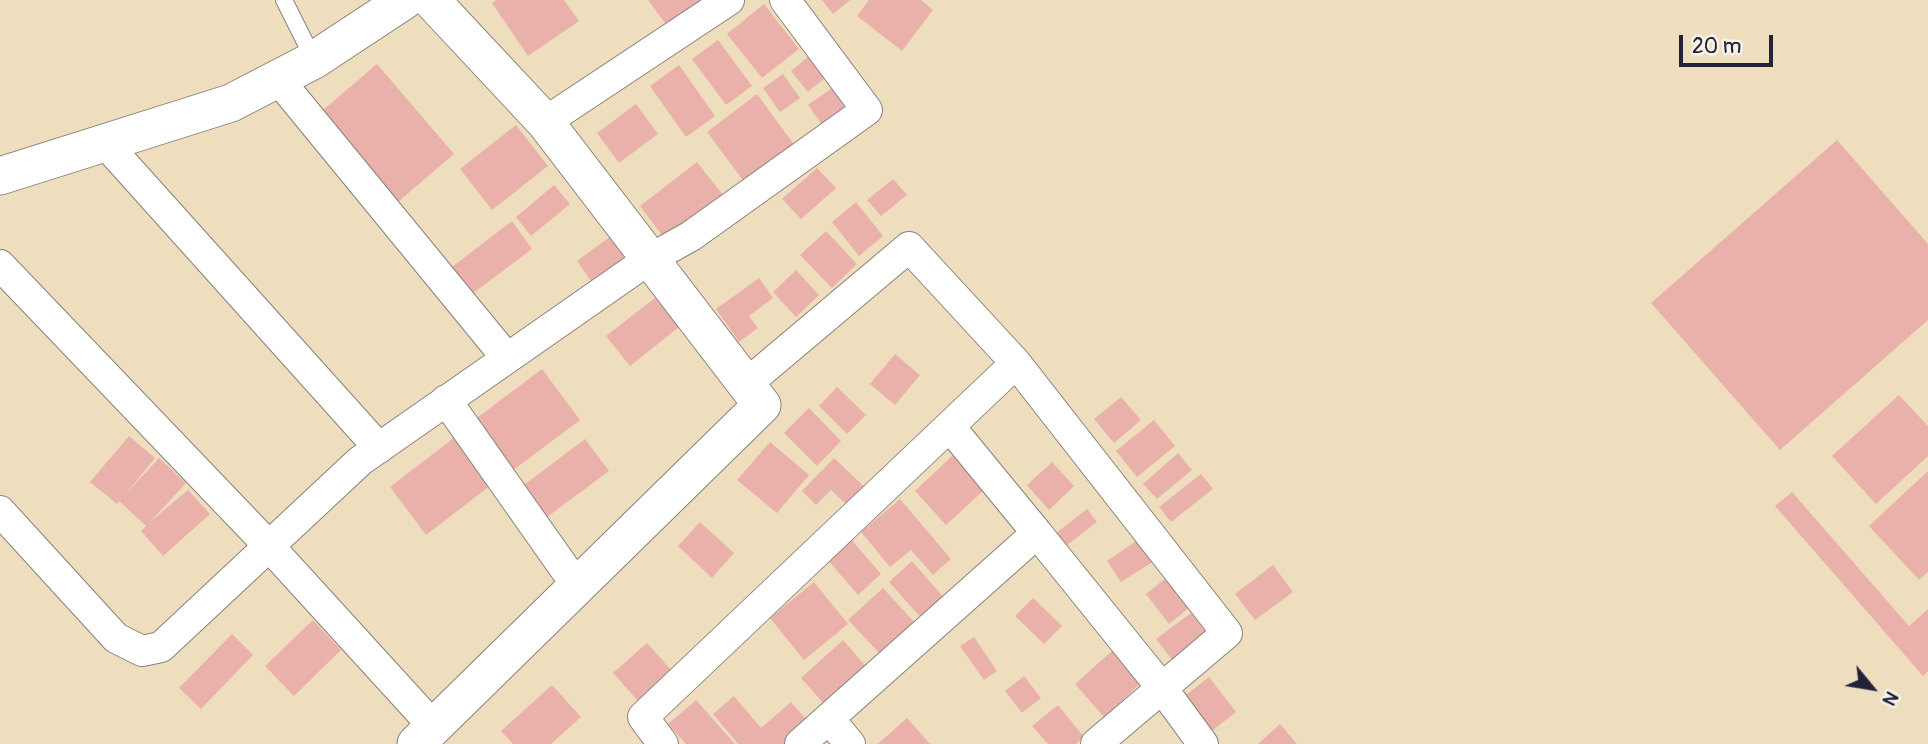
<!DOCTYPE html>
<style>
body{margin:0}
#map{position:relative;width:1928px;height:744px;overflow:hidden;background:#eedebd;font-family:Pangolin,sans-serif}
canvas{display:block}
.north{position:absolute;left:1837px;top:653px;width:70px;height:70px;-webkit-text-stroke:5px #f7f3e8;paint-order:stroke;rotate:120deg;font-size:19px;font-weight:700;line-height:28px;text-align:center;color:#22223b}
.north::after{content:'';display:block;margin:auto;width:24px;height:32px;background:#22223b;clip-path:polygon(50% 0,100% 100%,50% 72%,0 100%)}
.scale{position:absolute;left:1679px;top:35px;width:94px;height:32px;box-sizing:border-box;border:4px solid #22223b;border-top:0;padding-left:9px;font-size:21px;line-height:24px;white-space:nowrap;color:#22223b;-webkit-text-stroke:5px #f7f3e8;paint-order:stroke}
</style>
<div id="map">
<canvas width="1928" height="744"></canvas>
<div class="north">N</div>
<div class="scale">20 m</div>
</div>
<script>
const ctx = document.querySelector('canvas').getContext('2d');
ctx.lineJoin = 'round';
function fillPath(path, color) { ctx.fillStyle = color; ctx.fill(path, 'evenodd'); }
const toPath = rows => new Path2D(rows.map(r => 'M' + r).join(''));
function trace(path, color, width, dash) { ctx.strokeStyle = color; ctx.lineWidth = width; ctx.lineCap = dash ? 'butt' : 'round'; ctx.setLineDash(dash || []); ctx.stroke(path); }
const building = toPath([
 [496,0,564,0,579,21,528,56,492,3],
 [648,0,703,0,668,27],
 [822,0,850,0,833,14],
 [869,0,921,0,933,10,902,51,857,16],
 [764,4,799,49,762,78,727,34],
 [718,40,752,86,726,105,692,59],
 [815,51,832,72,808,92,791,71],
 [377,64,454,154,392,207,315,117],
 [679,65,715,116,686,137,650,86],
 [783,74,800,98,780,112,763,88],
 [839,83,856,108,826,130,808,105],
 [757,94,798,150,748,187,707,132],
 [636,104,658,134,619,163,597,133],
 [516,125,548,166,492,210,460,169],
 [1837,140,1928,244,1928,320,1780,450,1651,303],
 [697,162,726,199,668,243,640,206],
 [817,168,836,188,801,219,782,199],
 [893,179,907,195,881,216,867,200],
 [554,185,570,204,531,236,516,217],
 [856,202,883,236,859,256,832,222],
 [512,221,532,249,472,294,452,267],
 [826,231,857,264,832,288,800,255],
 [615,233,631,257,593,284,577,261],
 [796,270,819,295,796,317,773,292],
 [759,278,773,298,749,316,758,328,739,342,716,309],
 [660,294,683,324,630,366,606,336],
 [895,354,920,375,895,405,870,384],
 [542,369,580,420,508,474,470,423],
 [837,387,866,415,847,434,819,406],
 [1899,395,1928,426,1928,456,1876,504,1832,456],
 [1121,397,1141,420,1114,443,1094,419],
 [809,408,841,441,817,466,784,433],
 [1154,420,1175,446,1137,477,1116,451],
 [459,434,495,482,426,535,390,487],
 [129,436,155,458,124,496,159,458,186,483,150,522,188,490,210,514,163,556,141,531,146,526,119,501,117,504,90,482],
 [585,439,609,471,547,517,524,485],
 [770,442,809,475,777,513,737,480],
 [1178,453,1192,470,1157,499,1143,484],
 [953,455,984,490,946,525,915,491],
 [834,458,871,493,853,511,831,490,816,505,802,491],
 [1052,462,1074,486,1049,510,1027,485],
 [1928,471,1928,572,1919,580,1869,526],
 [1201,474,1213,489,1171,522,1159,507],
 [1792,492,1909,626,1928,609,1928,671,1923,676,1775,506],
 [900,499,951,559,933,575,911,550,890,567,861,532],
 [1087,509,1097,522,1066,546,1056,533],
 [700,522,734,553,712,578,678,546],
 [850,538,881,574,858,595,826,558],
 [1139,539,1154,561,1121,582,1107,561],
 [912,561,946,600,923,620,889,582],
 [1273,565,1293,592,1255,620,1235,594],
 [1167,577,1190,607,1169,624,1146,594],
 [814,582,848,624,804,660,770,618],
 [883,588,916,624,882,656,848,620],
 [1033,598,1062,626,1044,644,1015,616],
 [1191,613,1208,635,1173,661,1156,639],
 [313,620,341,650,294,696,265,666],
 [232,634,253,655,201,709,179,688],
 [974,637,997,671,984,680,960,646],
 [843,640,869,670,827,707,801,678],
 [647,643,673,672,639,702,613,673],
 [1113,650,1142,682,1104,717,1075,684],
 [1024,676,1041,698,1022,713,1005,691],
 [1209,677,1236,712,1208,734,1181,699],
 [552,685,581,717,551,744,513,744,501,731],
 [734,696,761,728,791,702,812,726,791,744,738,744,713,714],
 [696,700,735,744,686,744,668,724],
 [1058,705,1084,737,1076,744,1048,744,1032,726],
 [907,718,930,744,878,744],
 [1280,724,1297,744,1258,744]
]);
const service = toPath([
 [284,0,314,60]
]);
const minor = toPath([
 [278,79,506,357],
 [545,122,729,0],
 [105,143,379,448],
 [0,265,268,545,434,727],
 [744,386,909,247,1016,363,1227,633,1096,744],
 [446,400,577,586],
 [950,427,1037,533],
 [0,511,116,638,142,651,161,647,360,461,648,260,691,236,867,110,785,0],
 [829,719,850,744],
 [663,744,643,717,1016,363],
 [800,744,1037,533,1162,688,1203,744]
]);
const tertiary = toPath([
 [0,176,231,103,314,60,405,0],
 [416,744,762,405,545,122,431,0]
]);
fillPath(building, '#eab1ab');
trace(service, '#88807c', 18);
trace(minor, '#88807c', 32);
trace(tertiary, '#88807c', 39);
trace(service, '#fff', 16);
trace(minor, '#fff', 30);
trace(tertiary, '#fff', 37);
</script>
